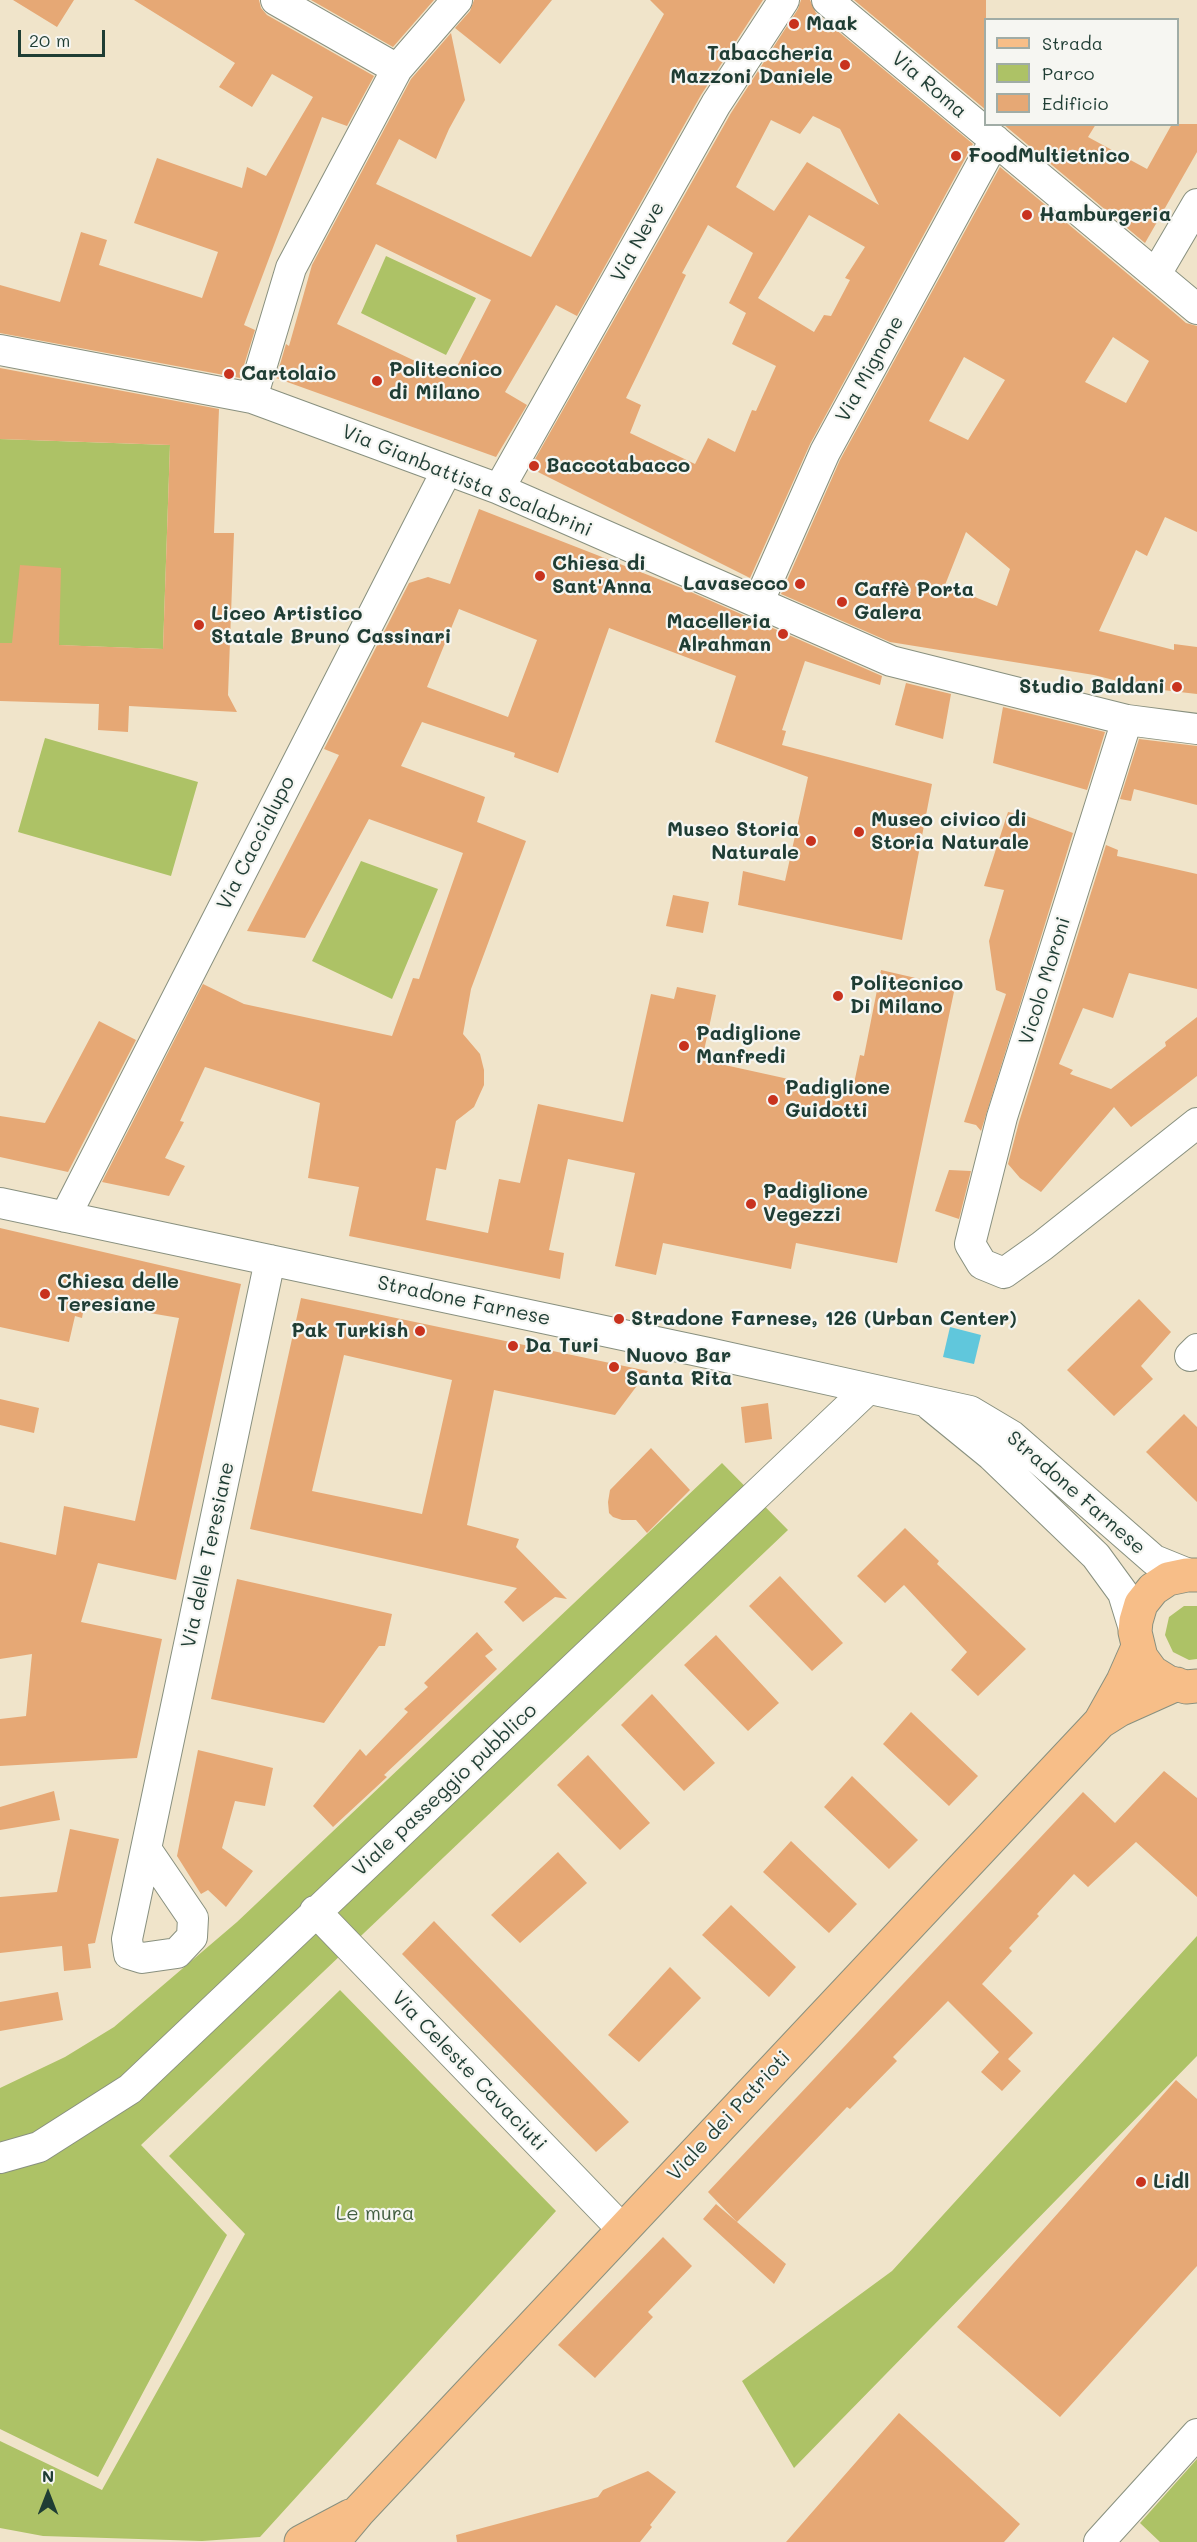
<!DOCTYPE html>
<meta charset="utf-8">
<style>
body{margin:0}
#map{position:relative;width:1197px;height:2542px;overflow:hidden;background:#f0e4ca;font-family:Mali,sans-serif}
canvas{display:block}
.legend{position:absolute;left:984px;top:18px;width:195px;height:108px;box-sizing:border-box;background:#f6f6f2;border:2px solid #a0aca6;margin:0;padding:8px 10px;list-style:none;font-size:18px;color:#1f3d34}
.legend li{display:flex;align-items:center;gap:12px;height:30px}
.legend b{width:30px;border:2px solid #a0aca6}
.north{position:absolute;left:18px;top:2464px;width:60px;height:60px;-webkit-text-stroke:4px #f6f6f2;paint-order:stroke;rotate:0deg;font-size:16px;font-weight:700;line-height:24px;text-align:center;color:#1f3d34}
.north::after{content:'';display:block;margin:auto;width:21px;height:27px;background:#1f3d34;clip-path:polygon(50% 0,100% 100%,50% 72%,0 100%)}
.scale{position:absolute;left:18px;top:30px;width:87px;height:27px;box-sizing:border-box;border:3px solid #1f3d34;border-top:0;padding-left:8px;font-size:18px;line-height:21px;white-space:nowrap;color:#1f3d34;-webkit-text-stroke:4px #f6f6f2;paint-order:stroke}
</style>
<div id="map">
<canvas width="1197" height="2542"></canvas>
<ul class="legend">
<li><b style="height:8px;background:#f7be88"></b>Strada</li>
<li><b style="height:16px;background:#adc266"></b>Parco</li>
<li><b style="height:16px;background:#e6a875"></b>Edificio</li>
</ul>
<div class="north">N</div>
<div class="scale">20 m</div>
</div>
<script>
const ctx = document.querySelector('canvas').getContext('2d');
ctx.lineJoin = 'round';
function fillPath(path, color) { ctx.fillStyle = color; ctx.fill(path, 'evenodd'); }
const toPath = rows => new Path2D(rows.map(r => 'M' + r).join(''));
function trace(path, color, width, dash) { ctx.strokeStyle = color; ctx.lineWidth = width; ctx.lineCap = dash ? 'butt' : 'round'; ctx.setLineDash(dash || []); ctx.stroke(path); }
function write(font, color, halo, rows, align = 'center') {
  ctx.font = font + ' Mali,sans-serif'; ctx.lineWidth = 4.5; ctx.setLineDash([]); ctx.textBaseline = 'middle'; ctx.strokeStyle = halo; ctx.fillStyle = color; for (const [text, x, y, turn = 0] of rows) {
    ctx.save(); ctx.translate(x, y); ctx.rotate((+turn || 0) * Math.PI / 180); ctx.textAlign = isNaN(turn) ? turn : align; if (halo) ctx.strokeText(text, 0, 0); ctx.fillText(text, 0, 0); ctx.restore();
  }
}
const green = toPath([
 [386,256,476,298,446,355,361,313],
 [0,439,170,445,163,649,0,643],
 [45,738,198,782,171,876,18,832],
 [361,861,438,889,392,999,312,961],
 [722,1463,788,1530,141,2145,227,2235,98,2477,0,2429,0,2088,65,2057,114,2027,237,1922],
 [1184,1606,1197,1606,1197,1659,1189,1660,1173,1652,1165,1635,1169,1617],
 [1197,1936,1197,2056,794,2468,742,2381,892,2271],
 [340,1990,556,2211,260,2537,202,2541,43,2536,0,2528,0,2441,102,2490,245,2234,169,2156],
 [1197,2459,1197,2542,1160,2542,1140,2523]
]);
const water = toPath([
 [950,1327,981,1335,974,1364,943,1357]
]);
const building = toPath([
 [13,0,74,0,57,27],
 [134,0,259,0,261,8,267,15,374,76,347,126,322,117,244,325,255,330,240,378,0,333,0,285,60,302,81,232,107,240,99,265,202,298,218,252,134,223,157,158,242,188,247,167,266,176,313,97,272,74,252,107,219,87,235,63],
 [311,0,434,0,393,47],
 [474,0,552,0,500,64,455,28,470,11],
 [650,0,763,0,701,95,577,316,556,305,505,392,527,405,496,457,276,378,286,344,289,346,312,265,411,79,451,33,465,100,449,129,436,159,399,139,376,184,531,257,664,14],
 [376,244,491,300,451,378,337,324],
 [801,0,810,0,816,13,973,144,810,444,750,578,530,468,731,113,798,9],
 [813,116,840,129,879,205,807,162,774,211,736,187,771,120,800,134],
 [809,215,865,247,845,278,850,280,831,316,824,315,814,332,758,298],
 [708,225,753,253,729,303,746,313,732,344,776,366,756,411,752,410,735,452,708,438,695,464,630,433,641,405,626,398,686,275,682,273],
 [854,0,986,0,986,110],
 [1003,124,1096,124,1088,137,1147,169,1172,124,1197,124,1197,152,1145,243],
 [1000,167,1178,316,1186,323,1197,326,1197,532,1165,517,1147,556,1136,550,1099,631,1174,650,1174,644,1197,647,1197,694,1145,688,1094,675,890,642,781,594,840,460],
 [1113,337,1149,361,1126,403,1085,382],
 [964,357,1005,380,968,440,929,421],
 [966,532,1010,569,997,606,945,585],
 [0,368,219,409,214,533,234,533,228,695,237,712,129,706,128,732,98,730,99,704,0,701,0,643,12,643,20,565,61,568,59,645,163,649,170,445,0,439],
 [479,509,684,589,882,676,880,685,805,661,782,730,786,731,782,745,932,784,902,940,738,905,743,871,785,881,808,777,715,742,736,676,609,628,558,773,514,757,515,753,422,722,401,766,485,797,477,822,526,841,471,989,463,1034,480,1054,484,1070,484,1085,474,1107,456,1121,446,1170,436,1168,426,1220,488,1233,499,1179,520,1183,538,1104,623,1122,651,994,674,999,677,987,716,995,702,1060,852,1093,860,1055,864,1056,881,970,955,987,897,1263,796,1243,791,1269,663,1243,656,1275,615,1266,635,1173,568,1159,549,1250,564,1253,560,1279,349,1236,359,1187,308,1178,320,1103,205,1067,180,1121,184,1122,165,1158,185,1166,169,1196,102,1182,203,984,244,1004,392,1036,413,978,419,979,463,853,369,819,305,938,247,931,339,755,324,749,409,583,428,577,450,584],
 [459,609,537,640,508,717,427,687],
 [906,683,951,694,943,739,895,725],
 [1003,707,1105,732,1087,790,993,763],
 [1139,739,1197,746,1197,805,1134,789,1131,801,1120,799],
 [1008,812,1024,815,1073,833,981,1131,976,1125,964,1122,1006,994,996,990,989,941,1004,890,984,886],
 [1106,845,1118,850,1117,856,1197,874,1197,989,1129,973,1113,1018,1083,1008,1059,1064,1073,1070,1070,1074,1111,1089,1166,1046,1165,1042,1197,1017,1197,1076,1131,1127,1114,1107,1041,1192,1020,1178,1008,1164,1019,1122],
 [673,895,709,902,703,933,666,926],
 [99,1021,136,1040,68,1172,0,1157,0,1116,45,1123],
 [949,1170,971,1171,959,1219,935,1211],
 [0,1228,241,1284,176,1580,98,1563,81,1622,162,1639,137,1758,0,1766,0,1719,26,1716,32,1654,0,1659,0,1542,56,1555,64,1506,135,1521,179,1318,85,1302,82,1318,75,1316,69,1342,0,1327],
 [301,1298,648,1371,615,1415,494,1390,467,1525,519,1539,516,1547,567,1599,555,1597,523,1622,504,1602,517,1588,250,1529],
 [344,1355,452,1380,422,1514,312,1491],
 [1139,1299,1171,1332,1141,1366,1153,1379,1114,1416,1067,1370],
 [0,1399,39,1408,34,1433,0,1425],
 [768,1403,772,1439,745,1443,741,1407],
 [1184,1414,1197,1427,1197,1502,1146,1452],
 [651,1448,690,1490,647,1533,636,1520,622,1520,613,1517,609,1513,608,1502,610,1490],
 [905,1528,939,1561,937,1564,1026,1649,978,1696,951,1670,967,1652,904,1585,885,1603,857,1576],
 [780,1576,843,1643,812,1671,749,1606],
 [237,1579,392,1614,385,1646,379,1646,324,1723,211,1699],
 [477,1632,493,1650,485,1656,497,1669,384,1775,387,1777,333,1827,313,1806,360,1749,366,1756,408,1712,404,1709,428,1687,424,1683],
 [716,1635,779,1703,748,1731,684,1665],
 [652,1694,715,1763,684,1791,621,1725],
 [911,1712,978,1776,949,1806,883,1744],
 [198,1750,273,1768,265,1806,235,1801,222,1848,253,1871,226,1907,208,1890,201,1894,177,1856],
 [588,1755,650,1823,620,1850,557,1785],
 [1164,1771,1197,1798,1197,1897,1136,1842,1088,1887,1074,1874,1037,1914,1039,1916,1009,1948,1012,1951,982,1984,1033,2033,1008,2059,1021,2071,1002,2091,981,2072,999,2052,948,2001,893,2057,897,2061,850,2109,847,2107,737,2222,708,2192,1083,1792,1115,1823],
 [852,1776,918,1840,889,1869,824,1807],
 [54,1791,60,1820,0,1830,0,1807],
 [70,1829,119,1839,95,1943,88,1944,91,1968,64,1971,62,1946,0,1953,0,1897,57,1892],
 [791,1841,857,1904,829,1933,763,1872],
 [558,1852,587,1883,520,1943,491,1915],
 [731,1905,796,1967,769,1997,702,1935],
 [434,1921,629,2122,596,2152,402,1954],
 [670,1967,701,1998,639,2062,608,2035],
 [58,1992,63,2020,0,2031,0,2002],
 [1176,2080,1197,2099,1197,2266,1060,2417,957,2327],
 [716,2204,786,2264,774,2284,703,2219],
 [663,2237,692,2266,648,2312,653,2317,595,2378,558,2345],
 [899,2413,1020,2524,1004,2542,786,2542],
 [648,2471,676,2492,650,2525,652,2527,640,2542,457,2542,456,2535,598,2497,603,2490]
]);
const minor = toPath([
 [276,0,397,69],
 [827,0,1197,309],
 [1156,274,1197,204],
 [0,350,252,398,499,489,891,661,1127,720,1197,729],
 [252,398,291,268,397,69,457,0],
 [499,489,716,104,784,0],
 [758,603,825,452,995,140],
 [1127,720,1002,1117,970,1244,982,1264,1004,1273,1042,1246,1197,1123],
 [0,1203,708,1353,970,1411,1012,1436,1154,1560,1191,1575],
 [65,1217,447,470],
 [1190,1356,1197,1349],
 [931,1406,991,1455,1096,1556,1123,1593,1135,1632],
 [146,1849,193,1918,192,1937,177,1953,142,1958,129,1954,127,1939,270,1260],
 [315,1911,623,2230],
 [0,2158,39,2147,130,2089,868,1389],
 [1099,2542,1197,2434]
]);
const major = toPath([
 [1197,1575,1187,1575,1168,1579,1153,1589,1141,1604,1136,1621,1135,1632,1141,1657,1152,1672,1168,1682,1186,1687,1197,1686],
 [1100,1722,1119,1710,1177,1684],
 [301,2542,350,2516],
 [333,2542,359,2511,1100,1722,1123,1681,1138,1647]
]);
const markers = [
 [794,24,6,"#c8321e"],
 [845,65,6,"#c8321e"],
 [956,156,6,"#c8321e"],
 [1027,215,6,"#c8321e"],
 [229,374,6,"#c8321e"],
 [377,381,6,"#c8321e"],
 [534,466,6,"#c8321e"],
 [540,576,6,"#c8321e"],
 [800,584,6,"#c8321e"],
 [842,602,6,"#c8321e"],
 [199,625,6,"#c8321e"],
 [783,634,6,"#c8321e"],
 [1177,687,6,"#c8321e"],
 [859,832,6,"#c8321e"],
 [811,841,6,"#c8321e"],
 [838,996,6,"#c8321e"],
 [684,1046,6,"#c8321e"],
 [773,1100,6,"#c8321e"],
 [751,1204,6,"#c8321e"],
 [45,1294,6,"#c8321e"],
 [619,1319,6,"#c8321e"],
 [420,1331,6,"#c8321e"],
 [513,1346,6,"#c8321e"],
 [614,1367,6,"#c8321e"],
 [1141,2182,6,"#c8321e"]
];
const poiNames = [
 ["Maak",806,24],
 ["Tabaccheria",833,54,"right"],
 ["Mazzoni Daniele",833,77,"right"],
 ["FoodMultietnico",968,156],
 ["Hamburgeria",1039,215],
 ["Politecnico",389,370],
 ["di Milano",389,393],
 ["Cartolaio",241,374],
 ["Baccotabacco",546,466],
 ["Chiesa di",552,564],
 ["Sant'Anna",552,587],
 ["Lavasecco",788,584,"right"],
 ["Caffè Porta",854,590],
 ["Galera",854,613],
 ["Liceo Artistico",211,614],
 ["Statale Bruno Cassinari",211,637],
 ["Macelleria",771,622,"right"],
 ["Alrahman",771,645,"right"],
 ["Studio Baldani",1165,687,"right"],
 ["Museo civico di",871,820],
 ["Storia Naturale",871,843],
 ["Museo Storia",799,830,"right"],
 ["Naturale",799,853,"right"],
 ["Politecnico",850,984],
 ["Di Milano",850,1007],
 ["Padiglione",696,1034],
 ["Manfredi",696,1057],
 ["Padiglione",785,1088],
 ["Guidotti",785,1111],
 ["Padiglione",763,1192],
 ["Vegezzi",763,1215],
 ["Chiesa delle",57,1282],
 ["Teresiane",57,1305],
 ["Stradone Farnese, 126 (Urban Center)",631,1319],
 ["Pak Turkish",408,1331,"right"],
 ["Da Turi",525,1346],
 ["Nuovo Bar",626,1356],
 ["Santa Rita",626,1379],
 ["Lidl",1153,2182]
];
const streetNames = [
 ["Via Roma",929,85,40],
 ["Via Neve",638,242,-61],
 ["Via Mignone",870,369,-61],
 ["Via Gianbattista Scalabrini",467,481,22],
 ["Via Caccialupo",256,843,-63],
 ["Vicolo Moroni",1045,981,-73],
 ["Stradone Farnese",464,1301,12],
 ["Stradone Farnese",1076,1493,41],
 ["Via delle Teresiane",208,1555,-78],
 ["Viale passeggio pubblico",445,1790,-43],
 ["Via Celeste Cavaciuti",469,2071,46],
 ["Viale dei Patrioti",729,2116,-47]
];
const parkNames = [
 ["Le mura",375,2214]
];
fillPath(green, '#adc266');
fillPath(water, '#60c7dc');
fillPath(building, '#e6a875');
trace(minor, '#88907f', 32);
trace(major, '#88907f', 35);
trace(minor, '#fff', 30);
trace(major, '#f7be88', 33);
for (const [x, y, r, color] of markers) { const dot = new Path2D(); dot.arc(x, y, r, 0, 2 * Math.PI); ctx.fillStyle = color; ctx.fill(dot); trace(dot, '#f6f6f2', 2); }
write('bold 20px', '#1f3d34', '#f6f6f2', poiNames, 'left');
write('20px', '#1f3d34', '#f6f6f2', streetNames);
write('20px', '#425e40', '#f6f6f2', parkNames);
</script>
